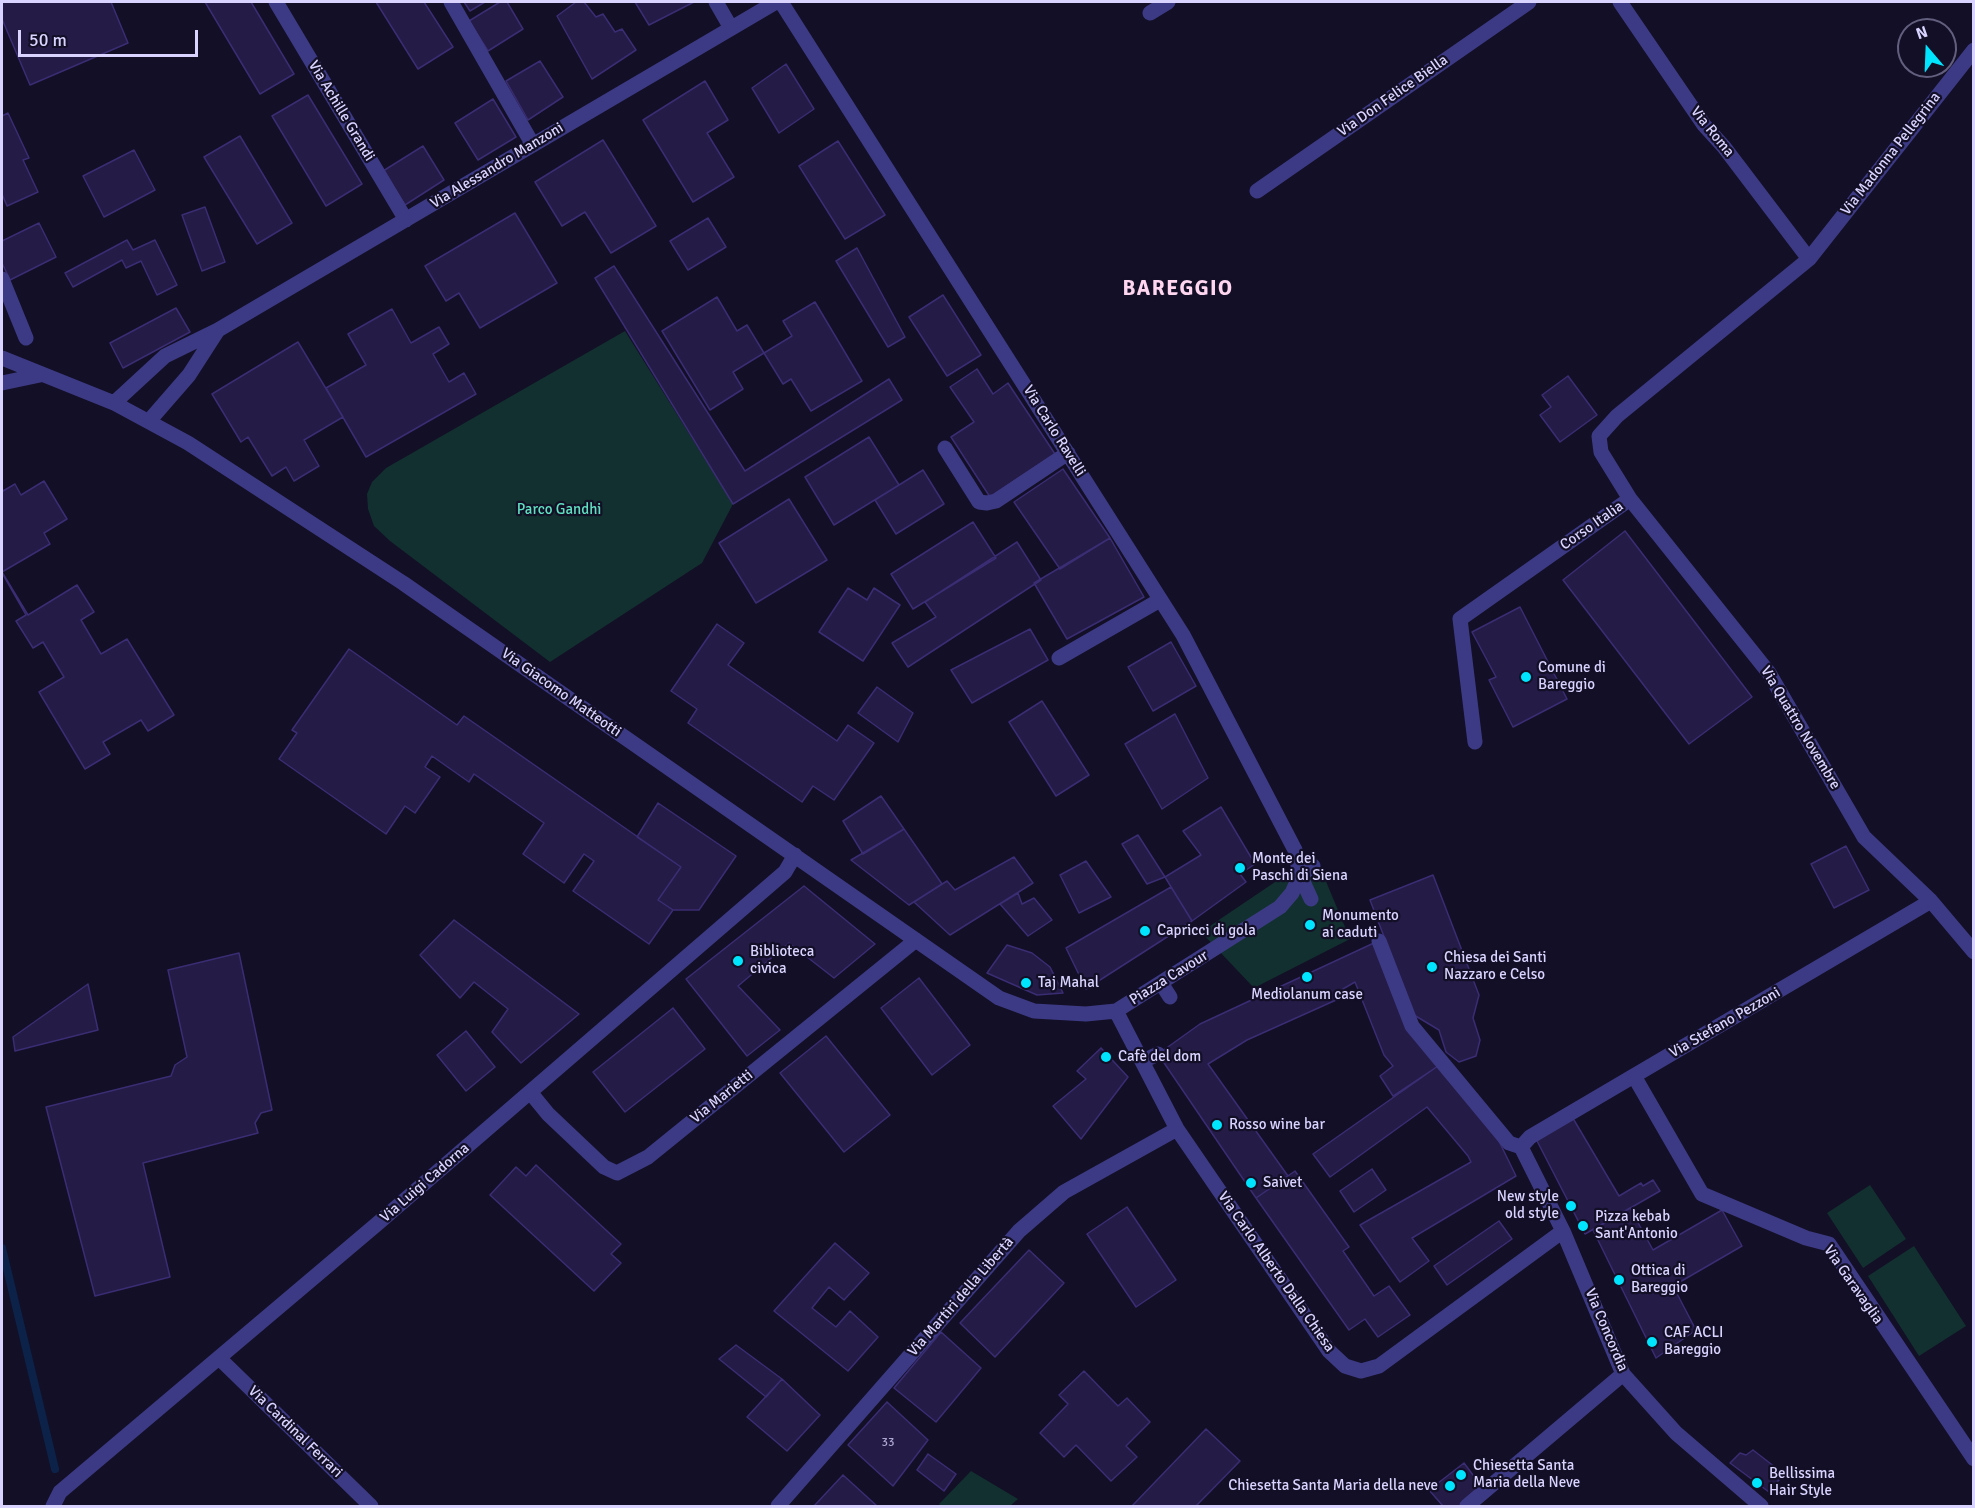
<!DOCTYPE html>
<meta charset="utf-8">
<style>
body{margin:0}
#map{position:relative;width:1975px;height:1508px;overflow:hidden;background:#130f26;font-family:Signika,sans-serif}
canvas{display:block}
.frame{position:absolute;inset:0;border:3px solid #d9d4ff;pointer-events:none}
.north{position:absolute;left:1897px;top:18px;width:60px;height:60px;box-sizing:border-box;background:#130f26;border:2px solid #625e7d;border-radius:50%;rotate:341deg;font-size:16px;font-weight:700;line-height:24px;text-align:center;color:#d9d4ff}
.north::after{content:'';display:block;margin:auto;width:21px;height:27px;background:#00e5ff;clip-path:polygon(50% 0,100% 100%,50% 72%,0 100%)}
.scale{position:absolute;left:18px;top:30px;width:180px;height:27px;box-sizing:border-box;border:3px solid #d9d4ff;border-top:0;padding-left:8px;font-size:18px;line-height:21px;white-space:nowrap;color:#d9d4ff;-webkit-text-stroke:4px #130f26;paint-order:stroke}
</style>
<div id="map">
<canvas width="1975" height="1508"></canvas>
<div class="frame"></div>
<div class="north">N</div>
<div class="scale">50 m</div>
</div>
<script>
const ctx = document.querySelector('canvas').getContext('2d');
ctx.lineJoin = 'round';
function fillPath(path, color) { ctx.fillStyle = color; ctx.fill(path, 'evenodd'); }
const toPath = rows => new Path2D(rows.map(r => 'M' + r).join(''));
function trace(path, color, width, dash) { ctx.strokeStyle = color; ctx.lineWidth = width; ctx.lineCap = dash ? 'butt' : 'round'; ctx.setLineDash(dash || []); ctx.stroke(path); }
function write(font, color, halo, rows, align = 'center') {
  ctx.font = font + ' Signika,sans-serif'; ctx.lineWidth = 4.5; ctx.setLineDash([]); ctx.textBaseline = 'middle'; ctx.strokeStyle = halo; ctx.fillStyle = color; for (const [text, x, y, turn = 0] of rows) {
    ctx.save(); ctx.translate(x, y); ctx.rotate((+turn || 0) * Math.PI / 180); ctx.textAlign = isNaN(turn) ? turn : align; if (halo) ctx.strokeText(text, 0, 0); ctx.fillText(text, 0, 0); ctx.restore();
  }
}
const green = toPath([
 [625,331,733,504,702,563,550,662,390,541,374,526,368,509,367,494,372,482,386,468],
 [1315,855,1350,939,1254,988,1201,932],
 [1870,1185,1906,1239,1863,1268,1827,1213],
 [1914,1246,1966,1326,1919,1356,1868,1276],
 [971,1471,1018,1499,1010,1506,941,1506,939,1504]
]);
const stream = toPath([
 [2,1248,55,1469]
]);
const building = toPath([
 [2,2,111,2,128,43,30,85,2,19,2,2],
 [205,2,251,2,294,74,260,94,205,2],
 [376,2,424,2,453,47,418,69,376,2],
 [464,2,485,2,470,11,464,2],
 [500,2,507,2,523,29,488,51,469,21,500,2],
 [576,2,584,2,596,17,603,14,615,32,622,29,636,50,592,79,557,16,576,2],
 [635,2,694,2,649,25,635,2],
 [540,61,563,97,528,120,506,81,540,61],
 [786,64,814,109,779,133,752,88,786,64],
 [705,81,728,120,707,133,734,177,693,202,643,120,705,81],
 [308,95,362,184,326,206,272,116,308,95],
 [493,99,516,137,478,160,455,123,493,99],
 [8,113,29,158,23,160,38,192,7,206,2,194,2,116,8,113],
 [240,136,292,223,257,244,204,157,240,136],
 [603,140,656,226,611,253,585,212,562,226,535,182,603,140],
 [838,141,885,215,845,239,799,166,838,141],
 [423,146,444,180,405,205,383,171,423,146],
 [134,150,155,190,104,217,83,176,134,150],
 [205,207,225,262,202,271,182,215,205,207],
 [515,213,557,283,480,328,459,293,446,301,425,266,515,213],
 [708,218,726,247,688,270,670,241,708,218],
 [39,223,56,257,10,280,2,263,2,241,39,223],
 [127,240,133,250,155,240,177,285,157,295,141,261,126,268,122,260,73,287,65,273,127,240],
 [857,248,905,337,888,347,836,261,857,248],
 [614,266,745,471,889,379,902,400,733,504,595,278,614,266],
 [943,295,981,355,947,376,909,317,943,295],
 [717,297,737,331,747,325,764,353,733,372,743,389,710,410,662,331,717,297],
 [815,302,862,381,811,411,791,379,783,384,764,353,792,336,783,321,815,302],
 [176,308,190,332,123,368,110,343,176,308],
 [392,309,411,343,439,327,449,344,433,354,449,382,464,373,476,394,366,457,326,388,366,365,348,334,392,309],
 [298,342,343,417,304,440,319,466,294,481,286,467,272,476,248,437,241,442,212,394,298,342],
 [977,369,993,394,1008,383,1055,454,990,497,951,437,974,422,950,387,977,369],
 [1568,376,1597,415,1560,442,1540,415,1551,407,1542,395,1568,376],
 [869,437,899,485,834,525,805,477,869,437],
 [1063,469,1110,538,1060,569,1014,502,1063,469],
 [923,470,944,504,896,534,875,500,923,470],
 [44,481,67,519,44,533,50,544,2,572,28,615,77,585,94,612,81,620,101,654,127,639,174,715,148,731,141,720,103,742,110,754,85,769,39,692,64,677,43,642,33,648,16,621,26,615,2,573,2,488,3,491,15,484,21,495,44,481],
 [789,499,827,560,756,603,719,543,789,499],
 [973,522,996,558,913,609,891,574,973,522],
 [1625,531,1752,697,1689,744,1563,580,1625,531],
 [1110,538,1144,597,1067,639,1034,583,1110,538],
 [1017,542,1041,580,908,667,892,643,936,617,925,602,1017,542],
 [848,588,867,600,874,588,900,605,863,661,819,632,848,588],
 [1520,607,1567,699,1513,727,1489,680,1496,677,1472,632,1520,607],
 [717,624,744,643,728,665,837,741,848,725,874,743,834,800,813,786,802,802,688,723,697,709,671,691,717,624],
 [1030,629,1048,660,972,703,951,670,1030,629],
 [1171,642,1196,686,1153,711,1128,667,1171,642],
 [349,649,457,725,464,716,681,867,658,900,673,910,649,944,573,891,594,861,584,854,564,883,523,854,544,823,474,774,469,782,432,756,425,767,440,777,415,813,405,806,386,834,279,759,297,733,292,730,349,649],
 [877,687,913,713,898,742,858,713,877,687],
 [1042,701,1089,775,1056,796,1009,722,1042,701],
 [1175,714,1208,778,1162,809,1125,744,1175,714],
 [881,796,904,829,863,854,843,821,881,796],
 [658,803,736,856,699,910,673,910,658,900,681,867,637,837,658,803],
 [1221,807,1255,864,1240,874,1246,882,1192,921,1165,877,1201,855,1183,831,1221,807],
 [904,829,942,884,909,905,851,860,904,829],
 [1138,835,1165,877,1147,884,1122,844,1138,835],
 [1846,846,1869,890,1834,908,1811,864,1846,846],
 [1014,857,1033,883,950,935,914,902,947,881,955,890,1014,857],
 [1086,861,1111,897,1079,913,1060,875,1086,861],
 [1433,875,1479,995,1473,1018,1480,1040,1476,1056,1459,1062,1446,1052,1439,1030,1414,1015,1370,900,1433,875],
 [804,886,875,944,834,978,789,943,738,986,780,1030,747,1056,686,979,804,886],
 [1171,887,1192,921,1086,989,1066,948,1171,887],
 [1018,893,1022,904,1034,898,1052,920,1028,936,1000,904,1018,893],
 [454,920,579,1014,521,1063,492,1032,508,1009,474,982,460,998,420,955,454,920],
 [1376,942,1438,1066,1393,1096,1380,1076,1393,1066,1384,1055,1355,982,1343,989,1345,996,1247,1040,1208,1064,1288,1176,1256,1198,1158,1054,1200,1024,1376,942],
 [1007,945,1032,953,1050,967,1063,993,1037,995,987,973,1007,945],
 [239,953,272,1110,261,1113,255,1123,258,1133,143,1163,170,1277,95,1296,46,1107,171,1076,175,1065,187,1057,168,970,239,953],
 [919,978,970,1045,932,1075,881,1008,919,978],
 [88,984,98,1030,15,1051,13,1037,88,984],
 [673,1008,705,1049,625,1112,593,1072,673,1008],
 [466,1031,495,1067,466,1091,437,1055,466,1031],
 [826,1036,890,1115,844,1152,780,1073,826,1036],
 [1101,1048,1128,1077,1081,1139,1053,1106,1086,1079,1077,1071,1101,1048],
 [1438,1066,1496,1135,1516,1176,1412,1238,1429,1261,1400,1282,1360,1225,1471,1162,1468,1156,1427,1107,1330,1177,1313,1154,1438,1066],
 [1571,1115,1619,1196,1641,1183,1643,1186,1653,1180,1660,1191,1585,1234,1535,1137,1571,1115],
 [536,1165,621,1244,611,1254,621,1263,594,1291,490,1195,516,1167,526,1176,536,1165],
 [1372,1169,1386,1190,1354,1212,1340,1191,1372,1169],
 [1295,1171,1349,1247,1343,1251,1374,1296,1389,1286,1410,1315,1378,1337,1365,1319,1349,1330,1256,1198,1295,1171],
 [1127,1207,1176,1280,1136,1307,1087,1234,1127,1207],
 [1630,1208,1653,1250,1722,1210,1742,1246,1673,1286,1696,1330,1656,1358,1593,1230,1630,1208],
 [1499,1221,1512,1239,1447,1285,1434,1266,1499,1221],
 [835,1243,869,1273,844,1300,829,1287,812,1308,836,1327,850,1311,878,1337,848,1371,774,1311,835,1243],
 [1029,1250,1064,1283,995,1357,960,1323,1029,1250],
 [941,1332,981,1368,936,1422,894,1388,941,1332],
 [736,1345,782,1379,766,1397,719,1359,736,1345],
 [1084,1371,1118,1406,1127,1398,1150,1422,1126,1446,1137,1457,1111,1481,1076,1445,1064,1457,1040,1433,1068,1404,1059,1395,1084,1371],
 [782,1379,820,1415,787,1451,747,1417,782,1379],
 [887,1402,928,1440,893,1486,848,1445,887,1402],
 [1206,1429,1240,1461,1196,1506,1132,1506,1206,1429],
 [1753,1450,1784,1474,1769,1492,1730,1463,1740,1453,1746,1455,1753,1450],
 [928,1454,956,1474,944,1491,917,1470,928,1454],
 [1464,1463,1482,1487,1460,1506,1443,1506,1429,1490,1464,1463],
 [843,1475,877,1506,814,1506,843,1475]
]);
const minor = toPath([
 [276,2,406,220],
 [451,2,533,145],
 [716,2,731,28],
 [1620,2,1704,125,1724,147,1809,259],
 [1150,13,1168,2],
 [1974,50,1809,259,1617,416,1599,436,1601,452,1630,499,1769,673,1864,837,1931,901,1974,952],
 [1257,191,1529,2],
 [2,279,26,338],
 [2,358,114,403,188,443,403,583,999,998,1034,1011,1086,1014,1116,1011,1280,907,1292,893,1300,875,1295,850,1183,635,781,2],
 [2,383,40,375],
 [114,403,165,356,218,330,776,2],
 [149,421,189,375,218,330],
 [945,448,979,502,987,503,996,501,1068,453],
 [1059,658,1160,600],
 [1475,742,1460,619,1630,499],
 [1311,899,1300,875,1313,866],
 [1379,941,1412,1026,1509,1143,1521,1147],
 [1161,983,1170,997],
 [1116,1011,1177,1129,1329,1351,1345,1366,1361,1371,1379,1366,1563,1231],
 [1143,1061,1158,1054],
 [1634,1076,1702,1194,1806,1238,1829,1244,1974,1459],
 [530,1092,548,1114,604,1167,617,1173,648,1157,916,940],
 [1521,1147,1530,1137,1931,901],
 [1521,1147,1563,1231,1623,1374,1676,1433,1761,1506],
 [219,1358,371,1506],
 [53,1506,60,1492,377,1224,785,872,795,855],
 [778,1506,1019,1231,1064,1192,1177,1129],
 [1467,1506,1623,1374]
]);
const markers = [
 [1526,677,6,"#00e5ff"],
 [1240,868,6,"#00e5ff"],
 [1310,925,6,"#00e5ff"],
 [1145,931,6,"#00e5ff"],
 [738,961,6,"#00e5ff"],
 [1432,967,6,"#00e5ff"],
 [1307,977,6,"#00e5ff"],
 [1026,983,6,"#00e5ff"],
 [1106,1057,6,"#00e5ff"],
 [1217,1125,6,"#00e5ff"],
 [1251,1183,6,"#00e5ff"],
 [1571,1206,6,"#00e5ff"],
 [1583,1226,6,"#00e5ff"],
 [1619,1280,6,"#00e5ff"],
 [1652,1342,6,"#00e5ff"],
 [1461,1475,6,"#00e5ff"],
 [1757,1483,6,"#00e5ff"],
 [1450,1486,6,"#00e5ff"]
];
const numberNames = [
 ["33",888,1443]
];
const streetNames = [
 ["Via Don Felice Biella",1393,96,-35],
 ["Via Achille Grandi",341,111,59],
 ["Via Roma",1712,132,51],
 ["Via Madonna Pellegrina",1891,154,-52],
 ["Via Alessandro Manzoni",497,166,-31],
 ["Via Carlo Ravelli",1054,431,58],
 ["Corso Italia",1592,526,-35],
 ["Via Giacomo Matteotti",561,693,35],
 ["Via Quattro Novembre",1800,728,59],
 ["Piazza Cavour",1169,978,-32],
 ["Via Stefano Pezzoni",1725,1023,-30],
 ["Via Marietti",722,1097,-39],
 ["Via Luigi Cadorna",425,1183,-41],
 ["Via Carlo Alberto Dalla Chiesa",1276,1272,55],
 ["Via Garavaglia",1853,1285,55],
 ["Via Martiri della Libertà",961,1297,-49],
 ["Via Concordia",1606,1330,67],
 ["Via Cardinal Ferrari",295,1432,44]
];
const parkNames = [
 ["Parco Gandhi",559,510]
];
const poiNames = [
 ["Comune di",1538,668],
 ["Bareggio",1538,685],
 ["Monte dei",1252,859],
 ["Paschi di Siena",1252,876],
 ["Monumento",1322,916],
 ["ai caduti",1322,933],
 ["Capricci di gola",1157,931],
 ["Biblioteca",750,952],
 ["civica",750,969],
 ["Chiesa dei Santi",1444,958],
 ["Nazzaro e Celso",1444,975],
 ["Taj Mahal",1038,983],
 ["Mediolanum case",1307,995,"center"],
 ["Cafè del dom",1118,1057],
 ["Rosso wine bar",1229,1125],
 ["Saivet",1263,1183],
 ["New style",1559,1197,"right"],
 ["old style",1559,1214,"right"],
 ["Pizza kebab",1595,1217],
 ["Sant'Antonio",1595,1234],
 ["Ottica di",1631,1271],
 ["Bareggio",1631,1288],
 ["CAF ACLI",1664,1333],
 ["Bareggio",1664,1350],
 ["Chiesetta Santa",1473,1466],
 ["Maria della Neve",1473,1483],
 ["Bellissima",1769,1474],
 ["Hair Style",1769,1491],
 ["Chiesetta Santa Maria della neve",1438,1486,"right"]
];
const districtNames = [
 ["BAREGGIO",1178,289]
];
fillPath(green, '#12302f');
trace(stream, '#0c2248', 8);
fillPath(building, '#241b47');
trace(building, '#3b2d73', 1.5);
trace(minor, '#3d3a85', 15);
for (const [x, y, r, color] of markers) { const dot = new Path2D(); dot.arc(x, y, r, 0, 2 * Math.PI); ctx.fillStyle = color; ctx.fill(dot); trace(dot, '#130f26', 2); }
write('12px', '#aca6d1', null, numberNames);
write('15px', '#d9d4ff', '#130f26', streetNames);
write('15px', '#5fe0c0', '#130f26', parkNames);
write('15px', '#d9d4ff', '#130f26', poiNames, 'left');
ctx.letterSpacing = '1.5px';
write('bold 21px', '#ffd6f0', '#130f26', districtNames);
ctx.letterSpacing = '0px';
</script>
